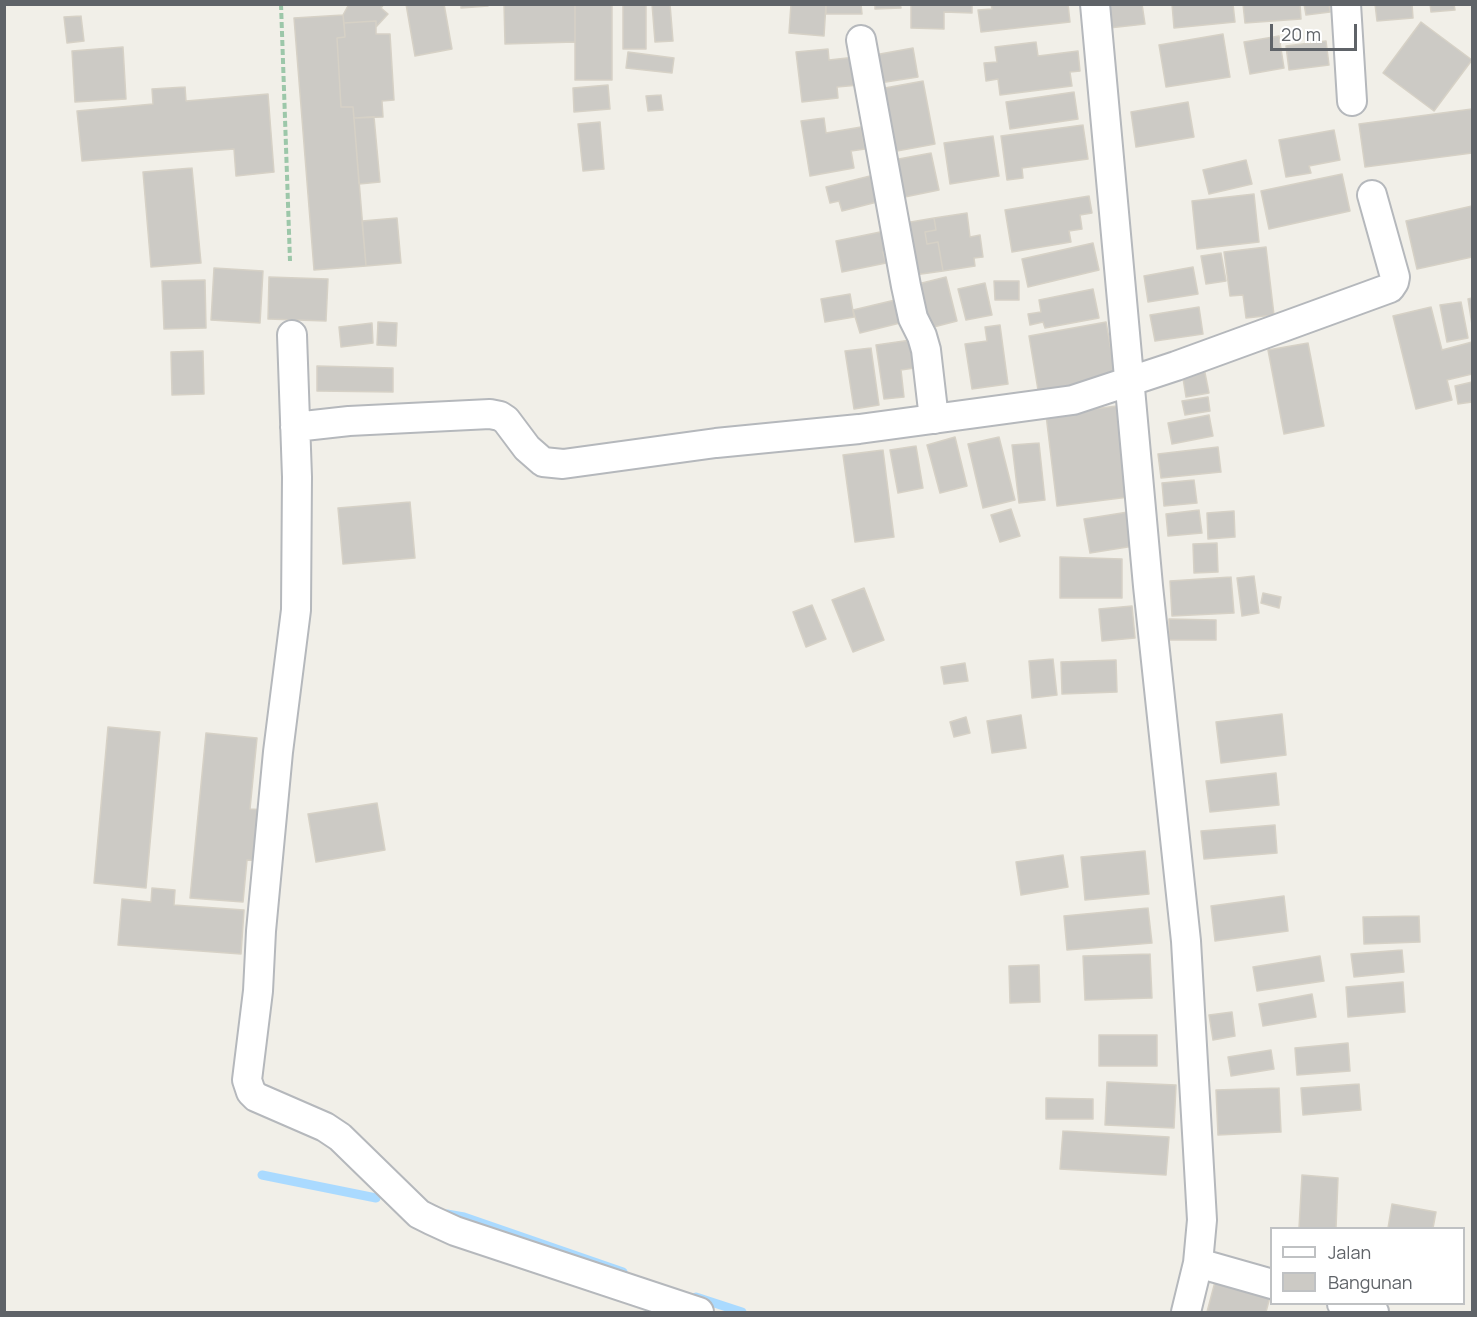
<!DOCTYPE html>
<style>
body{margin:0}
#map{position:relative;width:1477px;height:1317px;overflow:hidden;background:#f1efe8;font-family:Manrope,sans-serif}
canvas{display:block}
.frame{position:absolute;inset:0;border:6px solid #5f6368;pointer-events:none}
.legend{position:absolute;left:1270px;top:1227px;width:195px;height:78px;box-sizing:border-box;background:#fff;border:2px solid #bfc1c3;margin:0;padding:8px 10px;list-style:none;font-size:18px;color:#5f6368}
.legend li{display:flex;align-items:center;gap:12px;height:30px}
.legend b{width:30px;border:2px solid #bfc1c3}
.scale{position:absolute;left:1270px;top:24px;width:87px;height:27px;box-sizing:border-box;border:3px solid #5f6368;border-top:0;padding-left:8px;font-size:18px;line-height:21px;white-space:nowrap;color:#5f6368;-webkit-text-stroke:4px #fff;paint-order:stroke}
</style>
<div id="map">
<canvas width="1477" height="1317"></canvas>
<div class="frame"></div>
<ul class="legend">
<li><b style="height:8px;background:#fff"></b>Jalan</li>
<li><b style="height:16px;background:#cccac5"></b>Bangunan</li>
</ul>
<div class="scale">20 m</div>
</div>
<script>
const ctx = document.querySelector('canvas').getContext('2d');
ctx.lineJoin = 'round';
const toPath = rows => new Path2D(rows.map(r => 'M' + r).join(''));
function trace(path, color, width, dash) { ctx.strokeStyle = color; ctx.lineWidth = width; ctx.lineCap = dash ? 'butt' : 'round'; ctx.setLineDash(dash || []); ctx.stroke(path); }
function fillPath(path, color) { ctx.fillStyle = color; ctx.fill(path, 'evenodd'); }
const stream = toPath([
 [262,1175,376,1198],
 [447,1214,464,1217,623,1272],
 [696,1297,742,1312]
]);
const building = toPath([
 [349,4,384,4,381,8,388,14,376,27,376,21,344,23,343,15,349,4],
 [406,4,444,4,452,49,415,56,406,4],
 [461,4,488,4,488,6,461,8,461,4],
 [504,4,575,4,575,42,505,44,504,4],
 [575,4,612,4,612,80,575,80,575,4],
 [623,4,646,4,646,49,623,49,623,4],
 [652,4,670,4,673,41,655,42,652,4],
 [791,4,826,4,824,36,789,33,791,4],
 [826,4,861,4,862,14,826,14,826,4],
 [875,4,900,4,901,8,875,9,875,4],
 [911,4,972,4,972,13,944,12,944,29,911,28,911,4],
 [991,4,1068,4,1070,22,981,32,978,10,992,9,991,4],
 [1106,4,1142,4,1145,24,1109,28,1106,4],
 [1172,4,1233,4,1235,22,1174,28,1172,4],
 [1243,4,1300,4,1301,19,1245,23,1243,4],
 [1304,4,1329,4,1330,12,1306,15,1304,4],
 [1375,4,1412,4,1413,18,1377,21,1375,4],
 [1430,4,1454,4,1455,10,1431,12,1430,4],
 [343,15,345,37,337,38,341,107,353,107,366,266,314,270,294,18,343,15],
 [81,16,84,41,67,43,64,17,81,16],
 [376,21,376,34,390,34,394,100,382,101,383,117,354,118,353,107,341,107,337,38,345,37,344,23,376,21],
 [1421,22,1472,60,1434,111,1383,73,1421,22],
 [1223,34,1230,77,1166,87,1159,45,1223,34],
 [1279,36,1284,68,1250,74,1244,42,1279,36],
 [1326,41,1329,65,1289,70,1286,46,1326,41],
 [1036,42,1038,56,1078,51,1080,71,1070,72,1072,86,1000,95,998,79,986,81,984,63,997,62,995,47,1036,42],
 [123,47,126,99,75,102,72,51,123,47],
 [913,48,918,77,873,84,869,56,913,48],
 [828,49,829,60,856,57,859,85,837,87,838,98,802,102,796,52,828,49],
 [628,52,674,58,672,73,626,68,628,52],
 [923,81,935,144,886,153,874,90,923,81],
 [608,85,610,109,574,112,573,88,608,85],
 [185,87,186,101,268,94,274,172,236,176,234,149,82,161,77,111,153,104,152,89,185,87],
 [1074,92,1078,119,1010,129,1006,102,1074,92],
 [661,95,663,110,648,111,646,96,661,95],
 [1188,102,1194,137,1136,147,1131,112,1188,102],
 [1472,109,1472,153,1365,167,1359,124,1472,109],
 [374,117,380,182,359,184,354,118,374,117],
 [824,118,826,133,861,127,865,149,851,151,854,168,810,176,801,121,824,118],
 [600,122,604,169,583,171,578,124,600,122],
 [1083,125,1088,159,1022,168,1023,178,1007,180,1001,136,1083,125],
 [1334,130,1340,160,1309,166,1311,173,1286,177,1279,140,1334,130],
 [993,136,999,176,950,184,944,143,993,136],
 [931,153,939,190,895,199,888,161,931,153],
 [1246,160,1252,184,1209,194,1203,170,1246,160],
 [192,168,201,263,151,267,143,172,192,168],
 [1342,174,1350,211,1269,229,1261,191,1342,174],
 [870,176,877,202,842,211,839,201,830,203,826,187,870,176],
 [1254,194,1259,242,1197,249,1192,201,1254,194],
 [1089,196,1092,213,1080,215,1082,229,1069,231,1071,242,1012,252,1005,210,1089,196],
 [1472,206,1472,257,1417,269,1406,221,1472,206],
 [967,213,970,237,980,235,983,257,974,258,975,266,943,271,938,242,927,244,925,232,936,230,934,218,967,213],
 [397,218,401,263,366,266,362,221,397,218],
 [934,218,936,230,925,232,927,244,938,242,943,271,907,276,899,224,934,218],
 [890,230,894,250,883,252,886,263,842,272,836,241,890,230],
 [1093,243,1099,270,1028,287,1022,259,1093,243],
 [1266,247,1274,315,1246,318,1243,295,1230,296,1224,252,1266,247],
 [1221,253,1226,281,1206,284,1201,256,1221,253],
 [1193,267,1198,294,1148,302,1144,276,1193,267],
 [214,268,263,271,260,323,211,320,214,268],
 [269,277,328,279,326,321,268,319,269,277],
 [946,277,957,321,922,330,910,286,946,277],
 [205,280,206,328,164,329,162,281,205,280],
 [994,281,1019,281,1019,300,995,300,994,281],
 [985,283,992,315,966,320,958,289,985,283],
 [1093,289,1099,318,1045,328,1043,322,1030,325,1028,314,1041,312,1039,300,1093,289],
 [850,294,854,317,825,322,821,299,850,294],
 [1472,298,1472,325,1468,299,1472,298],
 [895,300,900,323,860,333,853,310,895,300],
 [1461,302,1468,338,1447,342,1440,305,1461,302],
 [1199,307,1203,334,1155,341,1150,315,1199,307],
 [1431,307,1442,350,1472,342,1472,374,1447,380,1452,400,1416,409,1393,316,1431,307],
 [378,322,397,323,396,346,377,345,378,322],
 [1106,322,1117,383,1039,396,1029,336,1106,322],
 [372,323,373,343,341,347,339,327,372,323],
 [1000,325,1008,384,972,389,965,344,987,341,985,327,1000,325],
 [918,339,921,367,901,370,904,397,884,399,876,345,918,339],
 [1308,343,1324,426,1284,434,1268,350,1308,343],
 [871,348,879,405,854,409,845,351,871,348],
 [203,351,204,394,172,395,171,352,203,351],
 [317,366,393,368,393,392,317,391,317,366],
 [1204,368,1209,393,1186,397,1182,372,1204,368],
 [1472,382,1472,402,1458,404,1455,386,1472,382],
 [1208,397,1210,411,1185,415,1182,401,1208,397],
 [1117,406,1129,497,1057,506,1046,415,1117,406],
 [1209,415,1213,436,1172,444,1168,423,1209,415],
 [955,437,967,486,940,493,927,445,955,437],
 [999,437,1015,500,983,508,968,444,999,437],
 [1039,443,1045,500,1019,503,1012,445,1039,443],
 [916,446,923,488,898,493,890,450,916,446],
 [1218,447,1221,472,1161,478,1158,454,1218,447],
 [883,450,894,537,855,542,843,455,883,450],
 [1194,480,1197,503,1164,506,1162,483,1194,480],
 [410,502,415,558,343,564,338,508,410,502],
 [1011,509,1020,536,1000,542,991,515,1011,509],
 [1199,510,1202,533,1168,536,1166,514,1199,510],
 [1234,511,1235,537,1208,539,1207,513,1234,511],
 [1128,512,1134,546,1090,553,1084,519,1128,512],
 [1217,543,1218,572,1194,573,1193,544,1217,543],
 [1060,557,1122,559,1122,598,1060,598,1060,557],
 [1254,576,1259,613,1242,616,1237,578,1254,576],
 [1231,577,1234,613,1172,616,1170,581,1231,577],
 [864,588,884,640,853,652,832,600,864,588],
 [1263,593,1281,597,1279,608,1261,603,1263,593],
 [812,605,826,639,806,647,793,612,812,605],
 [1132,606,1135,638,1102,641,1099,609,1132,606],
 [1169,619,1216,620,1216,640,1169,640,1169,619],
 [1053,659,1057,695,1032,698,1029,661,1053,659],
 [1116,660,1117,692,1062,694,1061,662,1116,660],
 [965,663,968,681,944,684,941,667,965,663],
 [1282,714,1286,755,1221,763,1216,722,1282,714],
 [1021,715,1026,748,992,753,987,721,1021,715],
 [966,717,970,733,954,737,950,722,966,717],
 [108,727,160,732,146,888,94,883,108,727],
 [206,733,257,738,250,809,266,810,261,861,247,860,243,902,190,898,206,733],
 [1276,773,1279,805,1210,812,1206,781,1276,773],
 [377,803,385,850,316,862,308,814,377,803],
 [1275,825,1277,853,1204,859,1201,831,1275,825],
 [1145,851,1149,894,1085,900,1081,857,1145,851],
 [1063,855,1068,887,1021,895,1016,862,1063,855],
 [152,888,175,890,174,905,244,910,241,954,118,945,122,899,151,902,152,888],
 [1284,896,1288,931,1215,941,1211,906,1284,896],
 [1148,908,1152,943,1067,950,1064,916,1148,908],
 [1419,916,1420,942,1364,944,1363,917,1419,916],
 [1402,950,1404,972,1354,977,1351,954,1402,950],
 [1150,954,1152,998,1085,1000,1083,956,1150,954],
 [1320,956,1324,981,1257,991,1253,967,1320,956],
 [1039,965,1040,1002,1010,1003,1009,966,1039,965],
 [1403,982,1405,1012,1348,1017,1346,987,1403,982],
 [1312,994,1316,1017,1263,1026,1259,1004,1312,994],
 [1232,1012,1235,1036,1213,1040,1209,1015,1232,1012],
 [1099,1035,1157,1035,1157,1066,1099,1066,1099,1035],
 [1348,1043,1350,1071,1297,1075,1295,1048,1348,1043],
 [1271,1050,1274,1069,1231,1076,1228,1057,1271,1050],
 [1107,1082,1176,1085,1174,1128,1105,1125,1107,1082],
 [1359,1084,1361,1110,1303,1115,1301,1088,1359,1084],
 [1279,1088,1281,1132,1218,1135,1216,1090,1279,1088],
 [1046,1098,1093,1099,1093,1119,1046,1119,1046,1098],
 [1063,1131,1169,1137,1166,1175,1060,1169,1063,1131],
 [1302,1175,1338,1178,1336,1228,1299,1228,1302,1175],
 [1392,1204,1436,1212,1433,1228,1388,1228,1392,1204],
 [1216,1278,1271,1293,1266,1312,1207,1312,1216,1278]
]);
const path = toPath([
 [281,4,290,261]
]);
const minor = toPath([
 [1095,4,1148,586,1186,941,1202,1220,1198,1263,1186,1312],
 [1346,4,1352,101],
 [861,40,906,286,913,318,922,336,926,350,934,419],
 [292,335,297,477,296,610,278,752,261,931,258,991,247,1080,251,1092,256,1097,325,1127,340,1137,419,1214,431,1220,455,1231,699,1312],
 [295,427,349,421,490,414,500,416,506,420,527,448,543,462,563,464,716,443,859,429,1073,400,1176,366,1390,288,1394,282,1395,277,1372,195],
 [1198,1263,1272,1284],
 [1342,1304,1374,1312]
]);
trace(stream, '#aadaff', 9);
fillPath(building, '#cccac5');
trace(building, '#d6d1c6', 1.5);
trace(minor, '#b5b8bc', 32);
trace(path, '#9cc7a9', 4, [6, 3]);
trace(minor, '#fff', 28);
</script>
